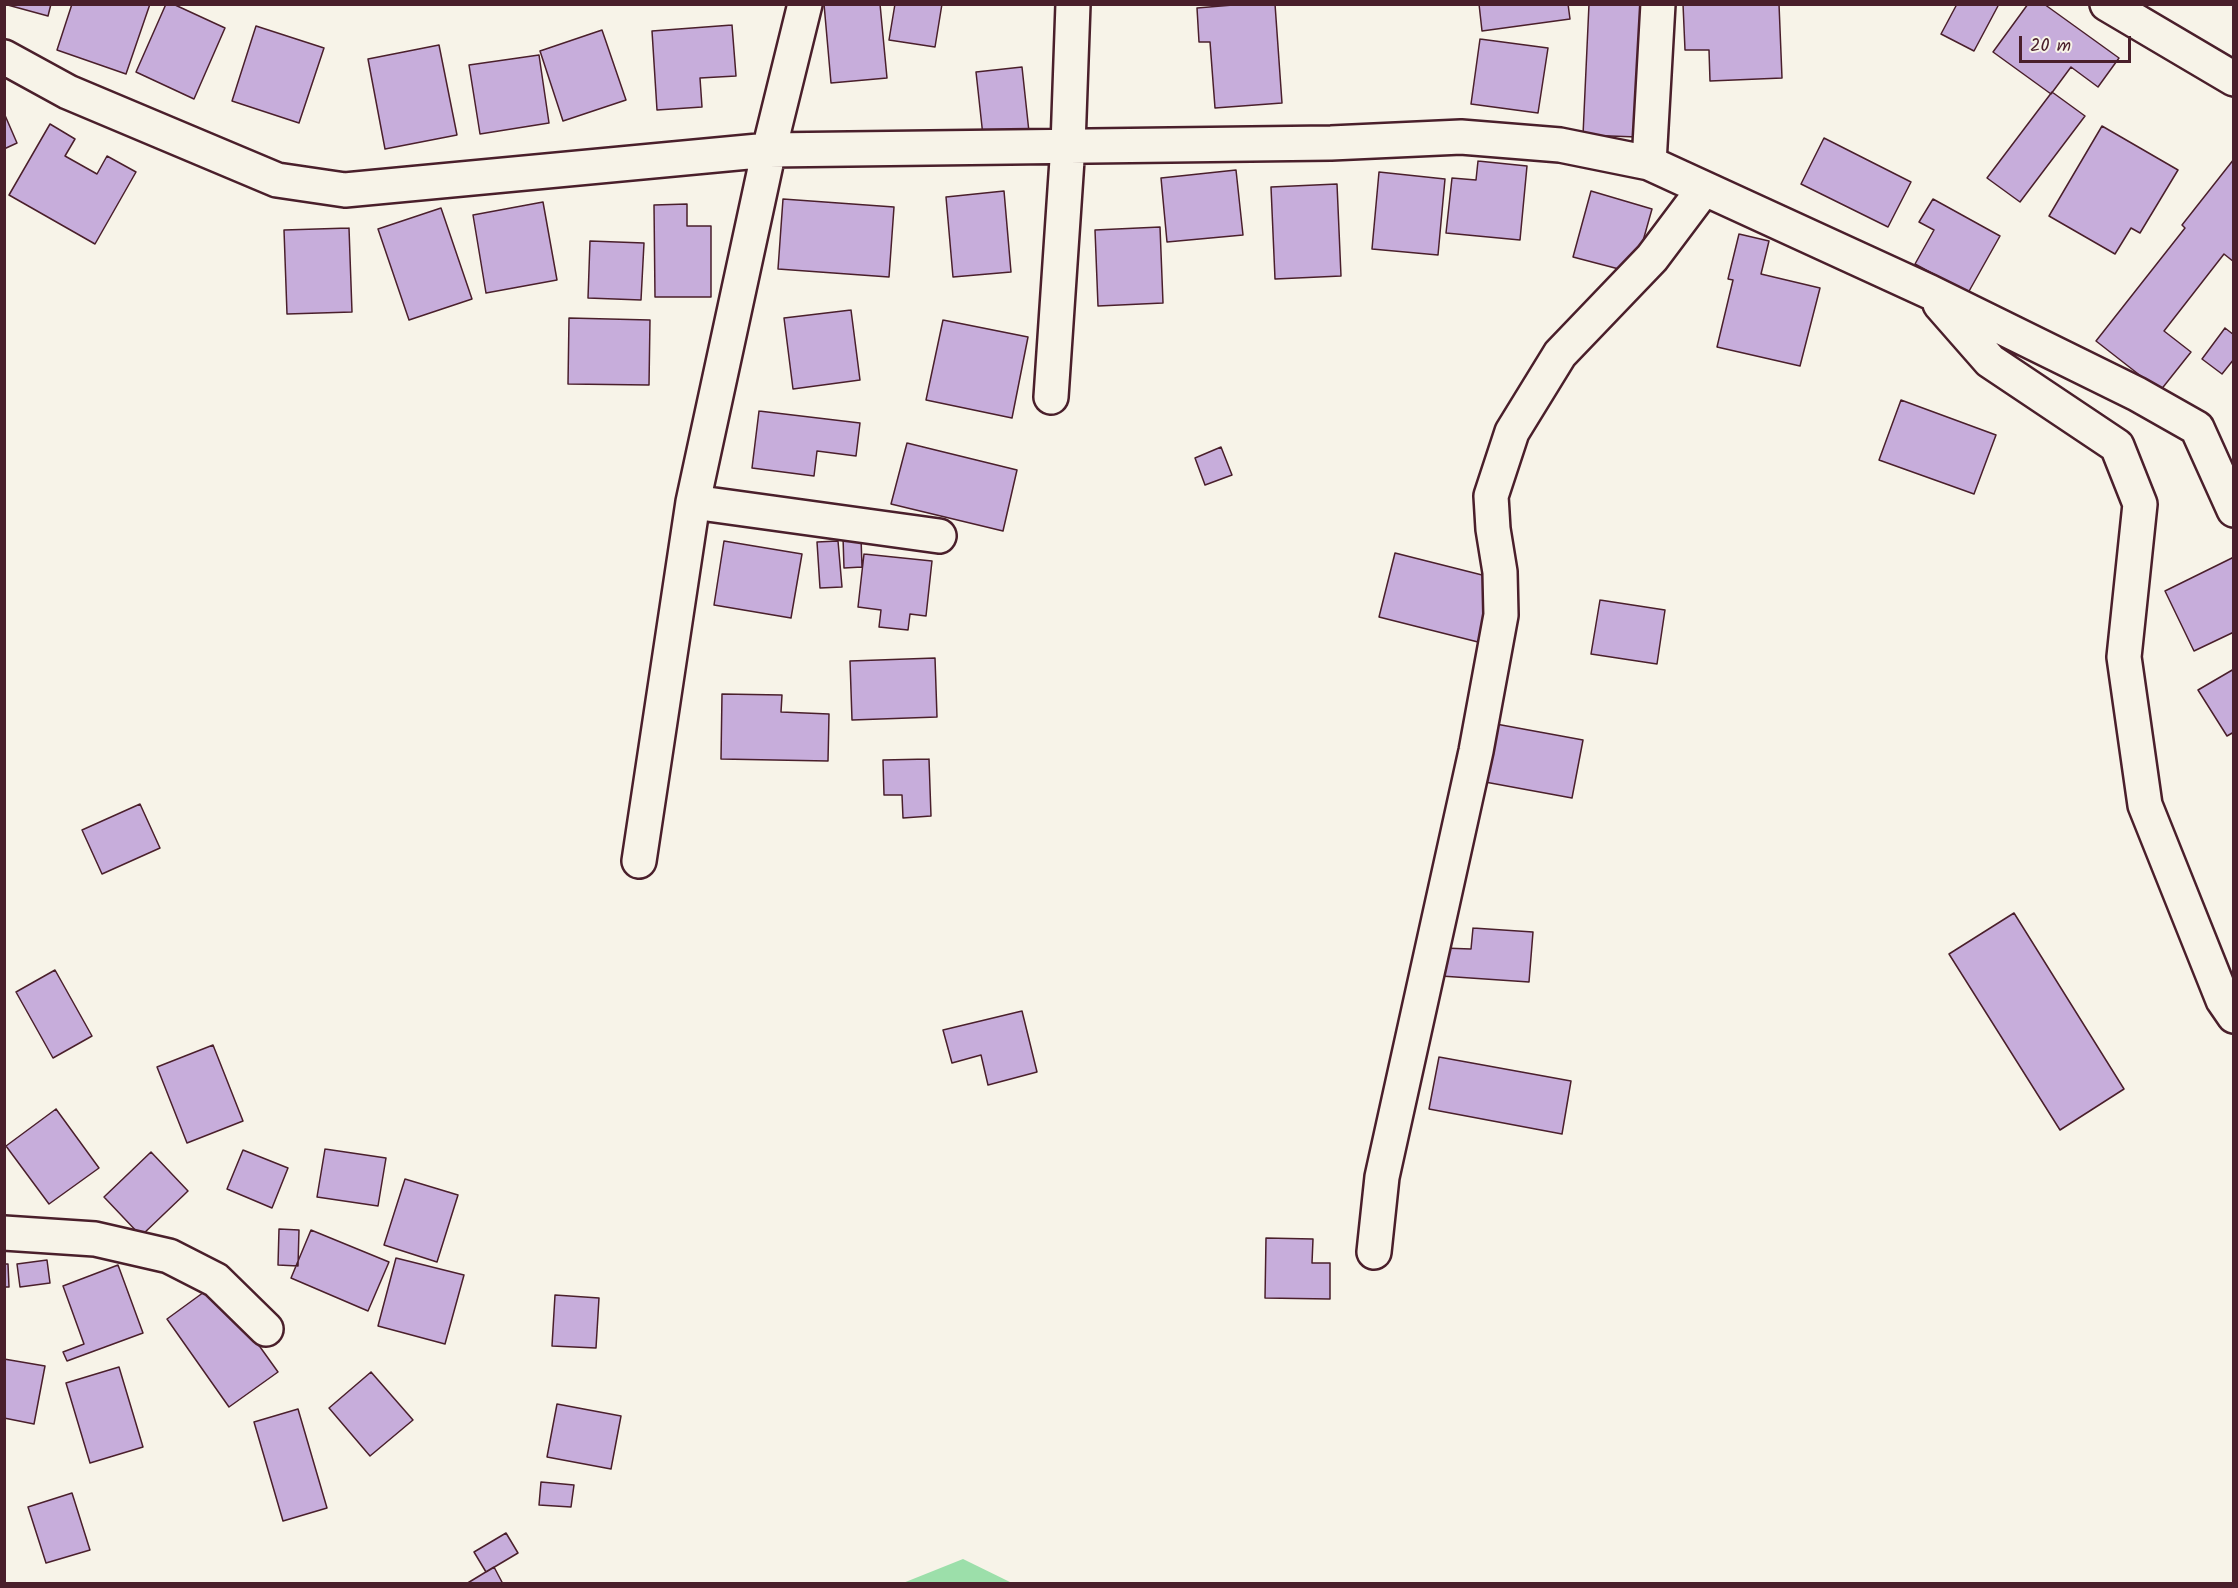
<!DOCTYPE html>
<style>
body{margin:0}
#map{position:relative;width:2238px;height:1588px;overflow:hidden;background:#f7f3e8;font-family:Kalam,sans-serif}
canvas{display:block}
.frame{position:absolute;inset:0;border:6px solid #4a1f2b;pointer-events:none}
.scale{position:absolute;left:2019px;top:36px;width:112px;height:27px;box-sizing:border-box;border:3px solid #4a1f2b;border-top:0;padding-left:8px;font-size:18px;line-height:21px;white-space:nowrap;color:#4a1f2b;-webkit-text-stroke:4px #f7f3e8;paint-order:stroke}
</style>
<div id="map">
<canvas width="2238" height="1588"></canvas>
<div class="frame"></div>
<div class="scale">20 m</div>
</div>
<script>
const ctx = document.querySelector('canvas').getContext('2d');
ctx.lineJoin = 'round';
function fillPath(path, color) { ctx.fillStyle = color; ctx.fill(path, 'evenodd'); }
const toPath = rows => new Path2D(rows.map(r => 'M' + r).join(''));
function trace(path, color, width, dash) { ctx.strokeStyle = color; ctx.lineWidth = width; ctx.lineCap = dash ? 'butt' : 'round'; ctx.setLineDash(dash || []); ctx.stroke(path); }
const green = toPath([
 [963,1559,1012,1583,903,1583]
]);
const building = toPath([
 [4,4,51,4,48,16,4,4],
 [72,4,150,4,126,74,57,50,72,4],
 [166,4,173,4,225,28,194,99,136,72,166,4],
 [824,4,880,4,887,78,831,83,824,4],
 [895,4,942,4,935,47,889,40,895,4],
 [1245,4,1275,4,1282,103,1215,108,1210,42,1199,42,1197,8,1245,4],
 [1479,4,1568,4,1570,19,1482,31,1479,4],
 [1589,4,1642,4,1637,137,1583,135,1589,4],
 [1683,4,1779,4,1782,78,1710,81,1709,50,1685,50,1683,4],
 [1957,4,1999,4,1974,51,1941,34,1957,4],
 [2028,4,2044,4,2119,58,2098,87,2071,67,2051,94,1993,52,2028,4],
 [732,25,736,76,700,78,702,107,657,110,652,31,732,25],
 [256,26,324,48,299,123,232,101,256,26],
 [602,30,626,100,563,121,540,51,602,30],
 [1480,39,1548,48,1538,113,1471,104,1480,39],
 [439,45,457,135,385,149,368,59,439,45],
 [539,55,549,123,480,134,469,65,539,55],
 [1022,67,1029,132,983,136,976,72,1022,67],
 [2052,92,2085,116,2020,202,1987,178,2052,92],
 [4,113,17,143,4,149,4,113],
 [50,124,75,139,65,156,97,174,107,156,136,172,95,244,9,195,50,124],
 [2102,126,2178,170,2140,233,2131,228,2115,254,2049,216,2102,126],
 [1824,138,1911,182,1888,227,1801,184,1824,138],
 [2234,159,2234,262,2224,254,2164,331,2191,352,2160,391,2096,341,2185,228,2182,225,2234,159],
 [1478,161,1527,166,1520,240,1446,233,1452,178,1476,180,1478,161],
 [1236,170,1243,235,1167,242,1161,178,1236,170],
 [1379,172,1445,179,1438,255,1372,249,1379,172],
 [1337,184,1341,276,1275,279,1271,187,1337,184],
 [1004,191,1011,272,953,277,946,197,1004,191],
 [1591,191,1652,209,1634,273,1573,257,1591,191],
 [783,199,894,207,889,277,778,269,783,199],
 [1933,199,2000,236,1968,293,1915,264,1934,230,1919,222,1933,199],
 [543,202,557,280,486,293,473,215,543,202],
 [687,204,687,226,711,226,711,297,655,297,654,205,687,204],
 [441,208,472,299,409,320,378,229,441,208],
 [1160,227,1163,303,1098,306,1095,230,1160,227],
 [349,228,352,312,287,314,284,230,349,228],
 [1739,234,1769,241,1761,274,1820,288,1800,366,1717,347,1733,280,1728,279,1739,234],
 [590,241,644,243,641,300,588,298,590,241],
 [851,310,860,380,793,389,784,318,851,310],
 [569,318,650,320,649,385,568,384,569,318],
 [943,320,1028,337,1012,418,926,400,943,320],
 [2225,328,2234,335,2234,359,2222,374,2202,359,2225,328],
 [1901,400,1996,435,1974,494,1879,460,1901,400],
 [759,411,860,423,856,456,817,451,814,476,752,468,759,411],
 [907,443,1017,470,1003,531,891,504,907,443],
 [1221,447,1232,475,1205,485,1195,458,1221,447],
 [843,537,861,537,862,567,844,568,843,537],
 [724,541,802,554,791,618,714,605,724,541],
 [838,541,842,587,820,588,817,542,838,541],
 [1395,553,1494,578,1478,642,1379,617,1395,553],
 [864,554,932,561,926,616,910,614,908,630,879,627,881,610,858,607,864,554],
 [2234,557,2234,632,2194,651,2165,591,2234,557],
 [1600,600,1665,610,1657,664,1591,654,1600,600],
 [935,658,937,717,852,720,850,661,935,658],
 [2234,669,2234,732,2227,736,2198,690,2234,669],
 [722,694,782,695,781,712,829,714,828,761,721,759,722,694],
 [1496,724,1583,740,1572,798,1485,782,1496,724],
 [929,759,931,816,903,818,902,795,884,795,883,760,929,759],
 [140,804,160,848,102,874,82,830,140,804],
 [2014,913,2124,1089,2060,1130,1949,954,2014,913],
 [1473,928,1533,932,1529,982,1441,976,1443,948,1471,949,1473,928],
 [55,970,92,1036,53,1058,16,992,55,970],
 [1022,1011,1037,1072,988,1085,981,1055,952,1063,943,1030,1022,1011],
 [213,1045,243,1121,187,1143,157,1067,213,1045],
 [1439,1057,1571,1081,1562,1134,1429,1109,1439,1057],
 [56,1109,99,1168,49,1204,6,1146,56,1109],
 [325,1149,386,1158,378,1206,317,1197,325,1149],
 [243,1150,288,1168,272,1208,227,1189,243,1150],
 [151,1152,188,1191,141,1236,104,1197,151,1152],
 [405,1179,458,1195,437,1262,384,1245,405,1179],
 [279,1229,299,1230,298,1266,278,1265,279,1229],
 [311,1230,389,1262,368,1311,291,1278,311,1230],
 [1266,1238,1313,1239,1312,1263,1330,1263,1330,1299,1265,1298,1266,1238],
 [396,1258,464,1275,445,1344,378,1326,396,1258],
 [47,1260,50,1283,20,1287,17,1264,47,1260],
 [4,1264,8,1264,9,1287,4,1287,4,1264],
 [118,1265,143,1333,67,1361,63,1352,84,1344,63,1286,118,1265],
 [215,1284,278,1372,229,1407,167,1319,215,1284],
 [555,1295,599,1298,596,1348,552,1346,555,1295],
 [4,1359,45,1366,34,1424,4,1418,4,1359],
 [119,1367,143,1447,90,1463,66,1383,119,1367],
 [371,1372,413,1420,370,1456,329,1408,371,1372],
 [557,1404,621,1416,611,1469,547,1457,557,1404],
 [298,1409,327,1508,283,1521,254,1422,298,1409],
 [541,1482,574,1485,571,1507,539,1505,541,1482],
 [72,1493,90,1550,46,1563,28,1507,72,1493],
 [506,1533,518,1553,486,1572,474,1552,506,1533],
 [494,1567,503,1584,466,1584,494,1567]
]);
const minor = toPath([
 [4,57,68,92,277,180,345,190,769,150,1331,143,1461,137,1560,145,1649,163,1930,292,2137,394,2197,428,2234,510],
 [1649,163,1658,4],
 [1940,304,1990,361,2117,446,2140,504,2124,657,2145,805,2223,1000,2234,1016],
 [1051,397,1068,145,1073,4],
 [693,502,939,536],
 [639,861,693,502,769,150,805,4],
 [4,1233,95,1239,169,1256,216,1280,266,1329],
 [1374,1252,1382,1177,1476,751,1501,615,1500,572,1493,529,1491,496,1512,432,1560,354,1652,258,1703,190]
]);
const major = toPath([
 [2107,4,2234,79]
]);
fillPath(green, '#9cdfaa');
fillPath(building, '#c7addb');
trace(building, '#4a1f2b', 1.5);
trace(minor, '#4a1f2b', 38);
trace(major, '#4a1f2b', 38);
trace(minor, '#f7f3e8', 33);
trace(major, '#f7f3e8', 33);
</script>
